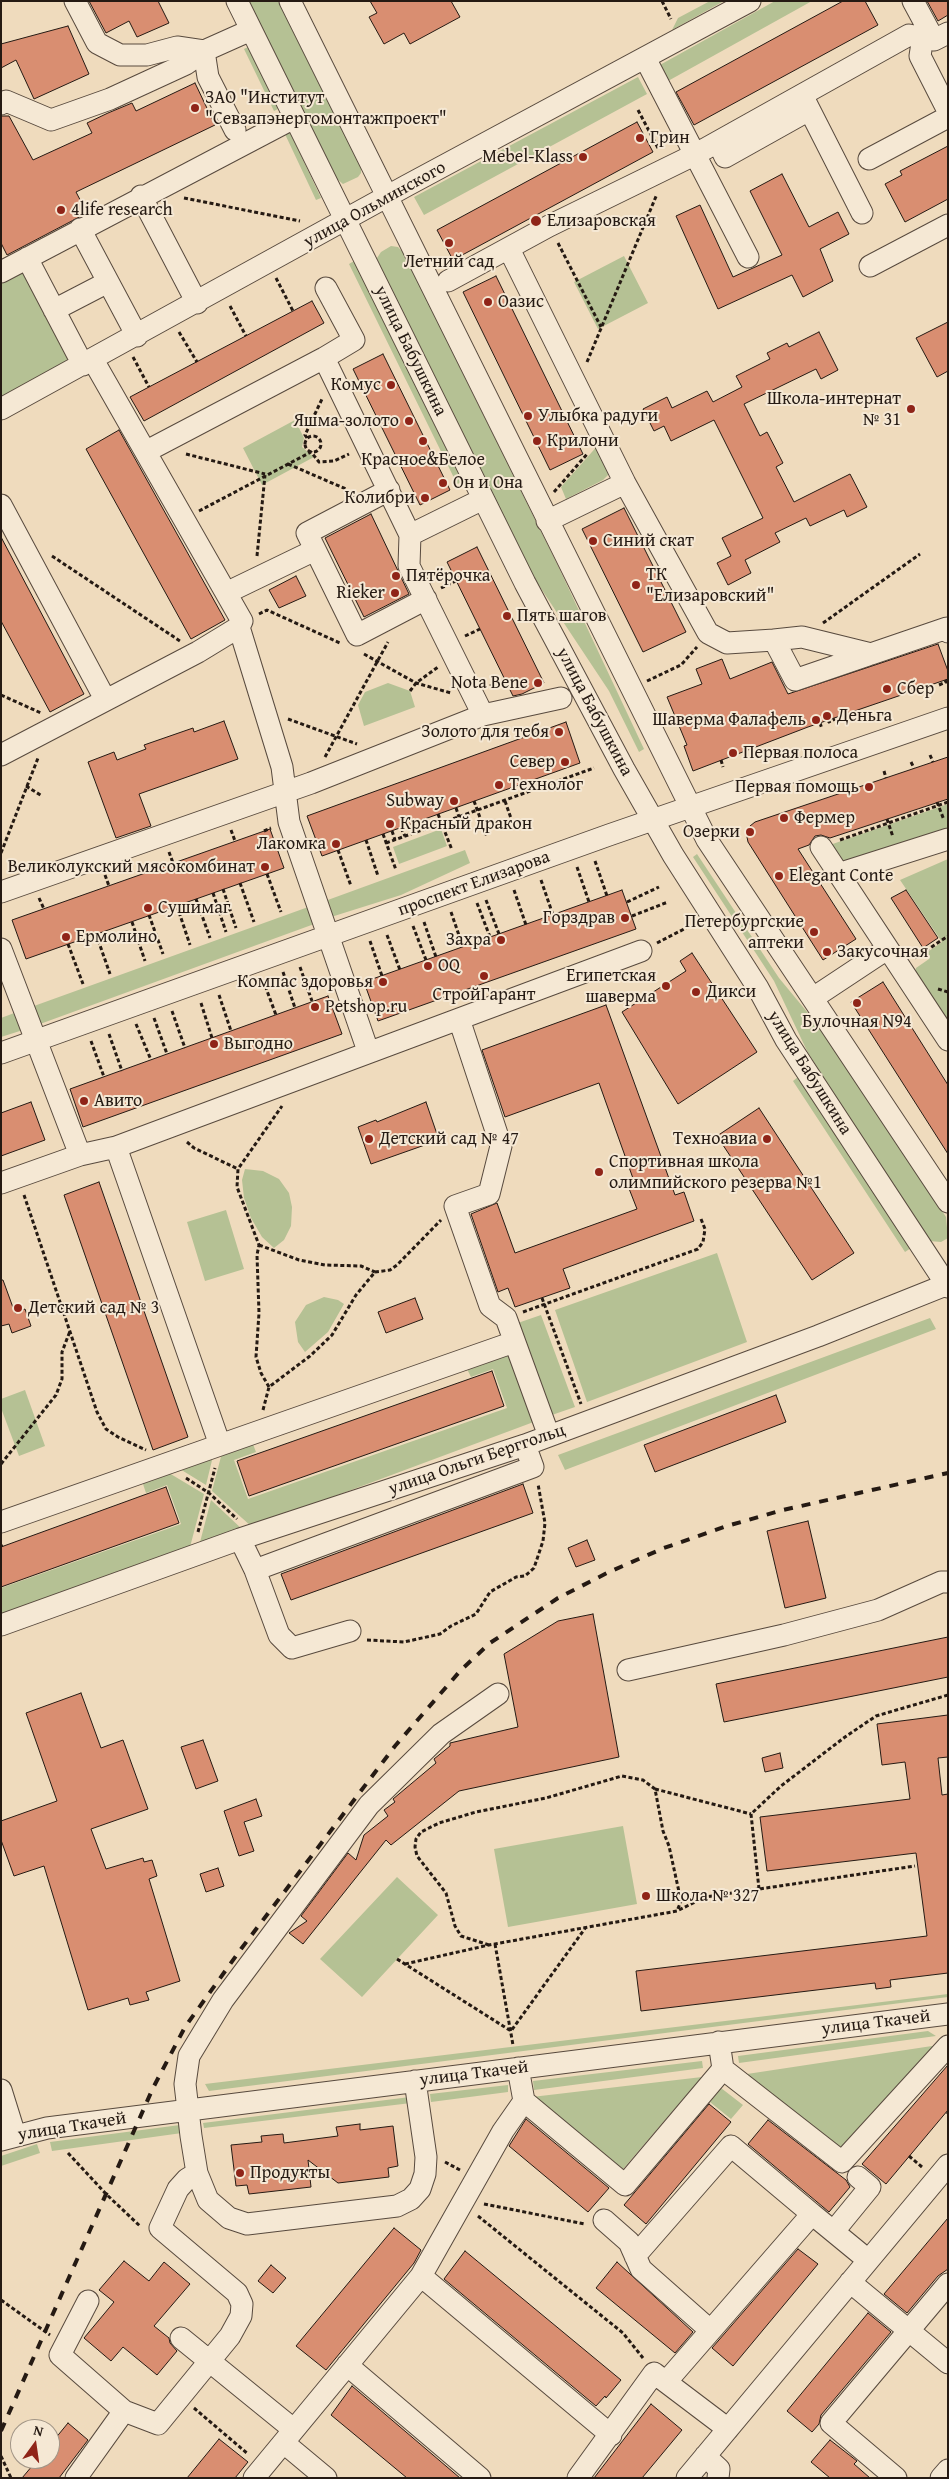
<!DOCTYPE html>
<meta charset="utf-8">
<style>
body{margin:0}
#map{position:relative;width:949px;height:2479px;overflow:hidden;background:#efdbbd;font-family:"Gentium Book Plus",serif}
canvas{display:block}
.frame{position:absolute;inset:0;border:2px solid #251a13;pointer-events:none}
.north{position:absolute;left:10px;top:2419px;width:50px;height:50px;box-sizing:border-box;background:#f5e8d4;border:1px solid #a29687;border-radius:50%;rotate:14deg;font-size:14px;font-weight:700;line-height:20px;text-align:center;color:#251a13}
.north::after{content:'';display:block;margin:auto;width:18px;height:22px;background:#8f2418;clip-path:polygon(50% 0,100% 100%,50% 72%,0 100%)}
</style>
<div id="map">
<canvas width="949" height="2479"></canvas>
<div class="frame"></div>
<div class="north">N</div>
</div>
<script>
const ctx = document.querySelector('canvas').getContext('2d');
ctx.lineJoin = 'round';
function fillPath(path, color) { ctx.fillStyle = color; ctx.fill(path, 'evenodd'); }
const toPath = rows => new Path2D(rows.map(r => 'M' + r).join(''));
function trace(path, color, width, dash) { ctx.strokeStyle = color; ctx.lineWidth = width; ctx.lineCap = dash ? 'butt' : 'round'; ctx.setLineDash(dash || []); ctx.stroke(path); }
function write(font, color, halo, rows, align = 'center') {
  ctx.font = font + ' "Gentium Book Plus",serif'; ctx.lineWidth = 4; ctx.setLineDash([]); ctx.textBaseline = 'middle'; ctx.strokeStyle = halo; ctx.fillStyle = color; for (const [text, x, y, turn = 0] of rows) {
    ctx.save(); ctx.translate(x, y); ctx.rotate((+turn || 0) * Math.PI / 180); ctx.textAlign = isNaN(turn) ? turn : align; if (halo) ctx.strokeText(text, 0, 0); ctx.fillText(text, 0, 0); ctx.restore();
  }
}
const green = toPath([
 [249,1,279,1,361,167,361,173,358,177,343,184,337,179],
 [710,1,724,1,672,30,678,18],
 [775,1,812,1,668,81,658,66],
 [248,47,278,109,274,111,244,49],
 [638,77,647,94,424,215,414,197],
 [289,130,321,198,316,200,284,132],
 [391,246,398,247,403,252,559,568,644,749,639,752,609,691,534,578,378,262,377,258,381,252],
 [624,256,648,303,598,329,574,282],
 [354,261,463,482,457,484,349,264],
 [23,269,72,360,1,398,1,280],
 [295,420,304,438,302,447,314,457,262,485,243,448],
 [599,444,609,470,608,475,603,480,566,499,561,487],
 [388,683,410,691,415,707,364,726,358,705,365,692],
 [948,804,948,829,838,866,824,847],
 [441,829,447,846,399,864,393,847],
 [465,850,470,863,401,895,331,917,325,901],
 [697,854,779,978,832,1042,946,1217,948,1238,941,1242,929,1241,808,1053,774,981,693,857],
 [948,859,948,1030,914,977,916,968,929,959,926,953,942,942,900,880],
 [311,906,317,923,40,1024,34,1006],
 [17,1012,23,1030,1,1037,1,1018],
 [798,1077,911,1248,905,1252,793,1081],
 [245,1169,263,1171,279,1179,289,1193,292,1207,291,1226,284,1240,274,1248,262,1237,251,1218,244,1198,242,1180],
 [226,1210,244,1269,205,1281,187,1222],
 [717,1253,747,1342,587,1402,555,1310],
 [324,1297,338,1300,344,1304,328,1332,305,1352,298,1342,295,1322,306,1305],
 [541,1315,575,1407,549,1416,512,1325],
 [930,1318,936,1329,565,1470,558,1455],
 [512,1348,539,1420,252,1527,212,1491,223,1449,251,1439,256,1452,234,1460,248,1499,507,1408,493,1369,471,1377,465,1365],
 [25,1390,45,1446,19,1456,1,1408,1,1399],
 [214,1452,206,1485,175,1466],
 [164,1470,204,1494,190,1547,1,1617,1,1588,181,1524,167,1485,146,1493,141,1478],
 [211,1500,243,1530,199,1546],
 [623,1826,637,1904,508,1927,494,1849],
 [397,1877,438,1915,362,1997,320,1959],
 [948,1994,948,1997,209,2091,205,2084],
 [928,2031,936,2036,739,2063,738,2056],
 [932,2046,933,2049,838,2152,747,2074],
 [702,2061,703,2068,534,2090,533,2081],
 [702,2077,623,2169,532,2097],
 [508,2085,508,2092,431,2102,430,2094],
 [721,2088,743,2105,731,2119,710,2102],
 [410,2097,411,2103,204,2128,203,2123],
 [180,2125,182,2133,52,2151,50,2142],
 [37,2144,40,2153,1,2166,1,2156]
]);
const building = toPath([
 [89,1,158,1,169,23,137,37,129,21,106,33,89,1],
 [370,1,451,1,460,17,410,44,404,33,384,44,369,17,377,13,370,1],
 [843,1,865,1,878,25,694,125,676,92,843,1],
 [927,1,948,1,948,15,938,21,927,1],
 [68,26,89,74,34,99,16,60,1,68,1,44,68,26],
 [195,83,215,125,76,192,87,213,7,255,1,243,1,116,9,116,33,160,92,133,87,123,108,113,132,103,136,111,195,83],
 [637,122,653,152,453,260,437,230,637,122],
 [948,146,948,199,905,222,885,184,902,175,900,171,948,146],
 [782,174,809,227,838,212,849,234,820,249,833,281,803,297,792,275,718,309,676,216,700,205,733,277,782,255,750,191,782,174],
 [496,276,583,454,550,470,463,292,496,276],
 [312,301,324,323,144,421,130,397,312,301],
 [948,322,948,371,937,377,916,338,948,322],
 [819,332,838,370,821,379,816,369,744,404,760,436,767,432,783,463,776,467,794,502,850,474,867,507,847,517,844,510,810,526,806,518,775,533,780,542,745,560,751,573,728,585,717,563,731,556,722,538,763,518,714,420,671,441,664,426,654,431,643,409,667,397,672,408,707,391,713,402,742,387,736,376,770,359,767,353,787,343,789,347,819,332],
 [383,354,450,490,420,505,353,369,383,354],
 [119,430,225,620,191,639,86,449,119,430],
 [624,508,686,632,643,652,582,529,624,508],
 [371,514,409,594,364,617,325,538,371,514],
 [1,537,84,694,50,712,1,621,1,537],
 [477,547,544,683,522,694,513,696,447,562,477,547],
 [296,576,306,596,279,608,269,590,296,576],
 [938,644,948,671,948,679,808,727,693,771,684,746,687,745,667,697,702,684,696,669,722,659,730,679,772,662,788,694,938,644],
 [224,721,238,759,139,794,151,826,116,838,88,762,114,752,117,760,146,749,144,745,193,728,194,732,224,721],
 [566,722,580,763,322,856,307,816,566,722],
 [948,757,948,799,830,838,821,835,815,836,809,845,798,849,856,939,823,960,748,842,747,837,750,826,755,822,948,757],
 [270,829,284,868,26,959,12,920,270,829],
 [622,890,636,929,378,1021,364,982,622,890],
 [906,890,938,938,923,948,891,898,906,890],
 [692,953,757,1052,678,1104,622,1012,686,971,680,961,692,953],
 [883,982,948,1085,948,1154,851,1002,883,982],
 [328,996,342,1034,83,1127,70,1089,328,996],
 [606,1005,675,1195,684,1192,694,1221,563,1269,570,1288,515,1307,508,1288,498,1292,471,1214,497,1203,515,1253,637,1209,628,1186,635,1184,599,1083,505,1117,482,1050,606,1005],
 [31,1102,45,1140,1,1156,1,1113,31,1102],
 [426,1102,439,1140,371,1164,358,1127,376,1120,377,1122,426,1102],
 [759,1108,854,1253,812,1280,717,1136,759,1108],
 [99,1182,188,1437,153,1450,64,1195,99,1182],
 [1,1280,3,1280,15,1313,25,1309,31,1326,12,1333,9,1324,1,1326,1,1280],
 [415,1298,423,1319,386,1333,378,1312,415,1298],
 [492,1371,504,1406,249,1496,237,1461,492,1371],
 [776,1395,786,1422,655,1472,644,1445,776,1395],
 [523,1484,533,1513,291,1600,281,1574,523,1484],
 [166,1487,179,1523,1,1587,1,1547,166,1487],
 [808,1521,826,1598,785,1608,767,1531,808,1521],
 [587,1540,595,1560,576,1567,568,1548,587,1540],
 [593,1614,619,1757,459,1791,391,1845,386,1840,303,1944,289,1933,307,1921,301,1916,348,1853,356,1860,364,1835,388,1816,384,1810,395,1802,393,1799,436,1763,434,1759,450,1746,450,1743,518,1727,504,1654,558,1621,593,1614],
 [948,1637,948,1677,724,1722,716,1684,948,1637],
 [81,1693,101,1748,123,1740,148,1809,91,1829,106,1869,143,1858,144,1862,152,1860,157,1876,149,1879,180,1981,146,1992,149,2000,130,2005,128,1998,88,2010,44,1866,14,1876,1,1840,1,1821,57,1801,26,1713,81,1693],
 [948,1715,948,1757,938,1758,942,1795,948,1794,948,1973,890,1980,891,1987,876,1989,875,1983,641,2011,636,1971,927,1936,916,1853,767,1871,760,1817,910,1799,905,1762,882,1765,877,1724,948,1715],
 [203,1740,218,1781,196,1789,181,1747,203,1740],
 [780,1753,783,1768,765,1772,762,1758,780,1753],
 [256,1799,262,1816,244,1822,254,1851,239,1856,224,1811,256,1799],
 [218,1868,224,1886,206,1892,200,1874,218,1868],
 [948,2065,948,2110,886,2184,862,2164,948,2065],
 [709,2104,731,2122,646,2224,624,2205,709,2104],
 [526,2119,609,2188,588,2212,509,2146,526,2119],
 [768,2120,846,2180,850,2187,829,2212,748,2144,768,2120],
 [360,2124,360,2130,393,2126,398,2166,388,2168,389,2177,338,2183,308,2160,311,2187,249,2194,247,2185,236,2186,231,2145,262,2142,261,2136,283,2134,284,2143,338,2136,336,2127,360,2124],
 [948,2218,948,2269,938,2276,907,2313,884,2294,948,2218],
 [394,2228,421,2250,414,2263,326,2370,296,2346,394,2228],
 [798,2249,818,2264,733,2366,712,2348,798,2249],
 [465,2251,621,2380,606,2398,605,2396,596,2406,444,2279,465,2251],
 [124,2261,149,2281,164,2262,190,2284,154,2326,169,2338,170,2343,177,2351,157,2375,123,2347,111,2361,84,2338,114,2302,99,2290,124,2261],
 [617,2262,693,2332,675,2353,596,2288,617,2262],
 [271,2265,286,2278,273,2293,258,2281,271,2265],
 [868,2313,891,2332,821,2415,819,2424,812,2432,787,2411,868,2313],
 [352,2386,460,2478,407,2478,331,2415,352,2386],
 [651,2404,682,2430,642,2478,594,2478,651,2404],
 [68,2423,88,2440,59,2478,22,2478,38,2459,50,2459,50,2445,68,2423],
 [219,2439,248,2462,235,2478,187,2478,219,2439],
 [830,2440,857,2461,854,2464,870,2478,830,2478,811,2462,830,2440]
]);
const path = toPath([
 [662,1,671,19],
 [638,110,659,150],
 [184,198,300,221],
 [558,243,601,327],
 [276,278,293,311],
 [230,306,246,336],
 [179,332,197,362],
 [133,357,149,387],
 [587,362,657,194],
 '305 444a8 8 0 1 1 16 0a8 8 0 1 1-16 0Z',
 [307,438,305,435,322,399],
 [186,454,265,474],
 [288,464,346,489],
 [554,492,588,453],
 [199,511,311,452,319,462,334,461,349,454],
 [52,556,180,641],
 [257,556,265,475],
 [441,588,456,581],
 [259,614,267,610,340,643],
 [823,623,920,554],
 [465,636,480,629],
 [364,654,416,683,451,693],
 [647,681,681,665,697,647],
 [939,685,946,682,945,680],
 [490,686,505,679],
 [925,689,932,687],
 [410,691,416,683,438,667],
 [1,695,41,713],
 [851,712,854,719],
 [288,719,357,744],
 [828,720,829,722,835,719],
 [820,723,822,729],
 [745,751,747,758],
 [930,755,933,762],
 [325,757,388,642],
 [721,760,723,767],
 [911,762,914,768],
 [884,771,886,778],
 [846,784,849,791],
 [26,786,42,796],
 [474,801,487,837],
 [505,801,514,827],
 [937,802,944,820],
 [456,808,459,817],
 [438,814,452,850],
 [887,819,893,837],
 [401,828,405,836],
 [231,830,235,841],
 [264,831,271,828],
 [392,831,395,840],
 [383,834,396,870],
 [366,840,378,876],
 [840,840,948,802],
 [386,843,594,768],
 [338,850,351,886],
 [169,852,173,863],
 [1,853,38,758],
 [595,861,607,896],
 [577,867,589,902],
 [267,874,281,912],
 [105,875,109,886],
 [541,880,553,915],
 [240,883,254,922],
 [223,889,236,928],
 [514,890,526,925],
 [213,893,226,932],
 [39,898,44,909],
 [196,899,210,938],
 [486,900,499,934],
 [627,902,659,887],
 [477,903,490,937],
 [177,906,190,945],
 [451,912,463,947],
 [149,915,163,954],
 [632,916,668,902],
 [132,922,145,961],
 [424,922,436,957],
 [413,926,426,960],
 [96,934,110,974],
 [387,935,400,970],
 [370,941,382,976],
 [657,943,686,928],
 [68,944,83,984],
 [915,958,948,936],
 [300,967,312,1001],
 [283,972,295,1008],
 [263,980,276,1015],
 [938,989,948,992],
 [219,995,231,1031],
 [201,1003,212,1038],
 [172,1011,185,1048],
 [154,1018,167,1054],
 [136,1024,151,1060],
 [109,1034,122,1071],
 [91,1041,104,1077],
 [187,1142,194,1148,238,1169],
 [24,1195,97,1412,106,1429,118,1437,146,1450],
 [259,1245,299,1260,325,1265,361,1266,375,1272],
 [542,1298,581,1404],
 [523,1312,698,1249,703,1242,705,1229,701,1219],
 [269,1387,261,1373,256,1357,259,1313,257,1255,259,1245,237,1187,238,1169,282,1106],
 [263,1410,269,1387,310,1356,332,1335,356,1295,375,1272,390,1270,397,1265,441,1220],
 [1,1464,56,1395,62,1379,62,1352,70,1331],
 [186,1478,209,1493,237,1519],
 [198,1532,215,1468],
 [1,1545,2,1547],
 [367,1640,404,1642,440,1634,451,1626,476,1614,490,1592,516,1577,525,1576,534,1568,543,1541,545,1523,538,1484],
 [655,1789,751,1814],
 [759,1889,751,1814,781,1786,845,1737,876,1716,948,1695],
 [495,1944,513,2045],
 [489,1945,461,1936,455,1926,446,1893,417,1856,415,1847,416,1839,421,1832,439,1823,476,1812,546,1798,622,1776,643,1780,655,1789,663,1831,669,1846,681,1901,677,1911],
 [397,1959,511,2031,586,1927],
 [405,1964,489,1945,677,1911,705,1897,915,1866],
 [947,2112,948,2113],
 [68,2153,106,2194,141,2227],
 [909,2156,922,2167],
 [445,2162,460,2170],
 [484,2204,585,2224],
 [478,2216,623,2333,643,2358],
 [1,2300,50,2335],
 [194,2408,248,2454],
 [1,2456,11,2478]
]);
const minor = toPath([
 [75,1,97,43,120,55,147,55,177,47,204,51,208,77,235,130],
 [237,1,525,583,624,769,673,855,758,988,786,1040,948,1287],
 [290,1,707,840,948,1202],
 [913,1,934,40,948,33],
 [925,23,920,56,948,111],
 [645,58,748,257],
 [802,95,862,213],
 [1,104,6,101,51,120,110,99,186,64,204,51,251,30],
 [718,142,725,157,809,110],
 [869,159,948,117],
 [141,196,197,303],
 [80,229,137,336],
 [509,249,625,483,708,633,727,643,774,640,795,680,947,628,948,632],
 [27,258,83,365],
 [870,266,948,225],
 [1,272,294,118],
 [448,281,549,226,696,154,909,35,934,40],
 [54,310,108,282],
 [324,358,410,535,409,566,483,715],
 [1,409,406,186,750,1],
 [147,451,324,358,354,340,326,288],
 [389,490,307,533,357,635,426,599],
 [1,505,105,699],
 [547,521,625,483],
 [410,535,483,499],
 [226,593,315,550],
 [239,627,282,767,289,822,368,1051],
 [774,640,802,637,871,654],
 [1,755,198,652,239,627,242,621,93,360],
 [821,847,948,1040],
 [838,874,948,839],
 [1,892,311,783,483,715,561,698],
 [1,949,80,1155],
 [813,998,887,949],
 [459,1019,501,1146,489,1194,455,1206,490,1306,506,1318,549,1436],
 [1,1053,609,835,948,718],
 [1,1183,80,1155,116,1147,641,951],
 [220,1445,514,1342],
 [1,1522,220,1445,116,1147],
 [240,1539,255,1570,279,1635,292,1648,350,1631],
 [255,1570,533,1467,525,1445],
 [1,1625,240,1539,525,1445,818,1336,948,1284],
 [628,1670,784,1635,878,1610,941,1582,948,1582],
 [518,2068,524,2101,625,2185,723,2069,719,2042],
 [723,2069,842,2162,948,2046],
 [415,2081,426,2157,425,2174,420,2189,411,2199,397,2206,247,2224,229,2218,208,2200,197,2173,191,2136,185,2084,189,2056,223,2000,369,1805,441,1734,498,1694],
 [1,2090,15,2135],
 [1,2140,47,2128,948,2014],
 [604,2220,629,2242,641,2269,710,2330],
 [834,2231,870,2187,858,2177],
 [635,2256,731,2146,812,2214],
 [421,2276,611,2435],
 [850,2282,948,2363],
 [88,2301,60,2355,124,2411,158,2424,230,2336,241,2316,242,2304,237,2293,160,2228,178,2189,187,2179,197,2173],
 [181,2338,293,2429],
 [347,2365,480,2478],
 [666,2382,812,2214,868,2260],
 [284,2443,326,2478],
 [705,2456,719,2469,718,2478],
 [76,2478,124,2411],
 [254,2478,421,2276,503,2131,524,2101],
 [578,2478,654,2373,728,2429],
 [687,2478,948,2165],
 [896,2478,831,2423,948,2284],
 [941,2478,948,2470]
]);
const rail = toPath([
 [1,2431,153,2088,185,2027,241,1949,395,1746,461,1670,490,1643,558,1598,609,1572,664,1548,727,1526,783,1510,948,1473]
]);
const markers = [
 [195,108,5,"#8f2418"],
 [640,138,5,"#8f2418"],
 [583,157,5,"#8f2418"],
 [61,210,5,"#8f2418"],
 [536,221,6,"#8f2418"],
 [449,243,5,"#8f2418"],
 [488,302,5,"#8f2418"],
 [391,385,5,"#8f2418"],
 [911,409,5,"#8f2418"],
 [528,416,5,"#8f2418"],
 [409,421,5,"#8f2418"],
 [423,441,5,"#8f2418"],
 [537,441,5,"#8f2418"],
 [443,483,5,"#8f2418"],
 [425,498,5,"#8f2418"],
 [593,541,5,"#8f2418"],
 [396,576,5,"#8f2418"],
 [636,585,5,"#8f2418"],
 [395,593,5,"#8f2418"],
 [507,616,5,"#8f2418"],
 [538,683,5,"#8f2418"],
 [887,689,5,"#8f2418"],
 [827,716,5,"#8f2418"],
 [816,720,5,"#8f2418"],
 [559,732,5,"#8f2418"],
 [733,753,5,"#8f2418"],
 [565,762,5,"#8f2418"],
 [499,785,5,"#8f2418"],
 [869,787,5,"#8f2418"],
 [454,801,5,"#8f2418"],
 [784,818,5,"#8f2418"],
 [390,824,5,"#8f2418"],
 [750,832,5,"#8f2418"],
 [336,844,5,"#8f2418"],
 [265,867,5,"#8f2418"],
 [779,876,5,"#8f2418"],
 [148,908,5,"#8f2418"],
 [625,918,5,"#8f2418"],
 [814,932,5,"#8f2418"],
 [66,937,5,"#8f2418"],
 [501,940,5,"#8f2418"],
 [827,952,5,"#8f2418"],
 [428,966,5,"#8f2418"],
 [484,976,5,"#8f2418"],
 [383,982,5,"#8f2418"],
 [666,986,5,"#8f2418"],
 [696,992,5,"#8f2418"],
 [857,1003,5,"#8f2418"],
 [315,1007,5,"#8f2418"],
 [214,1044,5,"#8f2418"],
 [84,1101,5,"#8f2418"],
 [369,1139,5,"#8f2418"],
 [767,1139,5,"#8f2418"],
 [599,1172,5,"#8f2418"],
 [18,1308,5,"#8f2418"],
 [646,1896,5,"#8f2418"],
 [240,2173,5,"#8f2418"]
];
const poiNames = [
 ["ЗАО \"Институт",205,98],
 ["\"Севзапэнергомонтажпроект\"",205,119],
 ["Грин",650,138],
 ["Mebel-Klass",573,157,"right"],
 ["4life research",71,210],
 ["Елизаровская",547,221],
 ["Летний сад",449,262,"center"],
 ["Оазис",498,302],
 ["Комус",381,385,"right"],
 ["Школа-интернат",901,399,"right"],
 ["№ 31",901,420,"right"],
 ["Улыбка радуги",538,416],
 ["Яшма-золото",399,421,"right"],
 ["Крилони",547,441],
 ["Красное&Белое",423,460,"center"],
 ["Он и Она",453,483],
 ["Колибри",415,498,"right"],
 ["Синий скат",603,541],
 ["ТК",646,575],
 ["\"Елизаровский\"",646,596],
 ["Пятёрочка",406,576],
 ["Rieker",385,593,"right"],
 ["Пять шагов",517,616],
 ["Nota Bene",528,683,"right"],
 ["Сбер",897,689],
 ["Деньга",837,716],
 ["Шаверма Фалафель",806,720,"right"],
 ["Золото для тебя",549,732,"right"],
 ["Первая полоса",743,753],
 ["Север",555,762,"right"],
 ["Технолог",509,785],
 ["Первая помощь",859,787,"right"],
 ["Subway",444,801,"right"],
 ["Фермер",794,818],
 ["Красный дракон",400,824],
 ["Озерки",740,832,"right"],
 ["Лакомка",326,844,"right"],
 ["Великолукский мясокомбинат",255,867,"right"],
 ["Elegant Conte",789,876],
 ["Сушимаг",158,908],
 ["Горздрав",615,918,"right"],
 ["Петербургские",804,922,"right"],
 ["аптеки",804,943,"right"],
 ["Ермолино",76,937],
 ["Захра",491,940,"right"],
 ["Закусочная",837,952],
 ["OQ",438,966],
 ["Египетская",656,976,"right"],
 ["шаверма",656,997,"right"],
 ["Компас здоровья",373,982,"right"],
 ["Дикси",706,992],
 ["СтройГарант",484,995,"center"],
 ["Petshop.ru",325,1007],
 ["Булочная N94",857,1022,"center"],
 ["Выгодно",224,1044],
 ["Авито",94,1101],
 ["Детский сад № 47",379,1139],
 ["Техноавиа",757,1139,"right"],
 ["Спортивная школа",609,1162],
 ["олимпийского резерва №1",609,1183],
 ["Детский сад № 3",28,1308],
 ["Школа № 327",656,1896],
 ["Продукты",250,2173]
];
const streetNames = [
 ["улица Ольминского",375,205,-29],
 ["улица Бабушкина",410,351,64],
 ["улица Бабушкина",594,712,62],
 ["проспект Елизарова",474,884,-20],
 ["улица Бабушкина",809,1073,58],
 ["улица Ольги Берггольц",477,1460,-19],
 ["улица Ткачей",876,2023,-7],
 ["улица Ткачей",474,2074,-7],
 ["улица Ткачей",72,2127,-9]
];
fillPath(green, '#b5c194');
fillPath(building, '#d98e71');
trace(building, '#251a13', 1);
trace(minor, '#584a3e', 23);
trace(path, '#251a13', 3, [4, 2.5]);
trace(minor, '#f5e8d4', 21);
trace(rail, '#251a13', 4, [9, 9]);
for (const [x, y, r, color] of markers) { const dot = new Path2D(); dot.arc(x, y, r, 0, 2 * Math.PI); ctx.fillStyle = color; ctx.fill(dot); trace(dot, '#f5e8d4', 2); }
write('18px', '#251a13', '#f5e8d4', poiNames, 'left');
write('18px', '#251a13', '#f5e8d4', streetNames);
</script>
